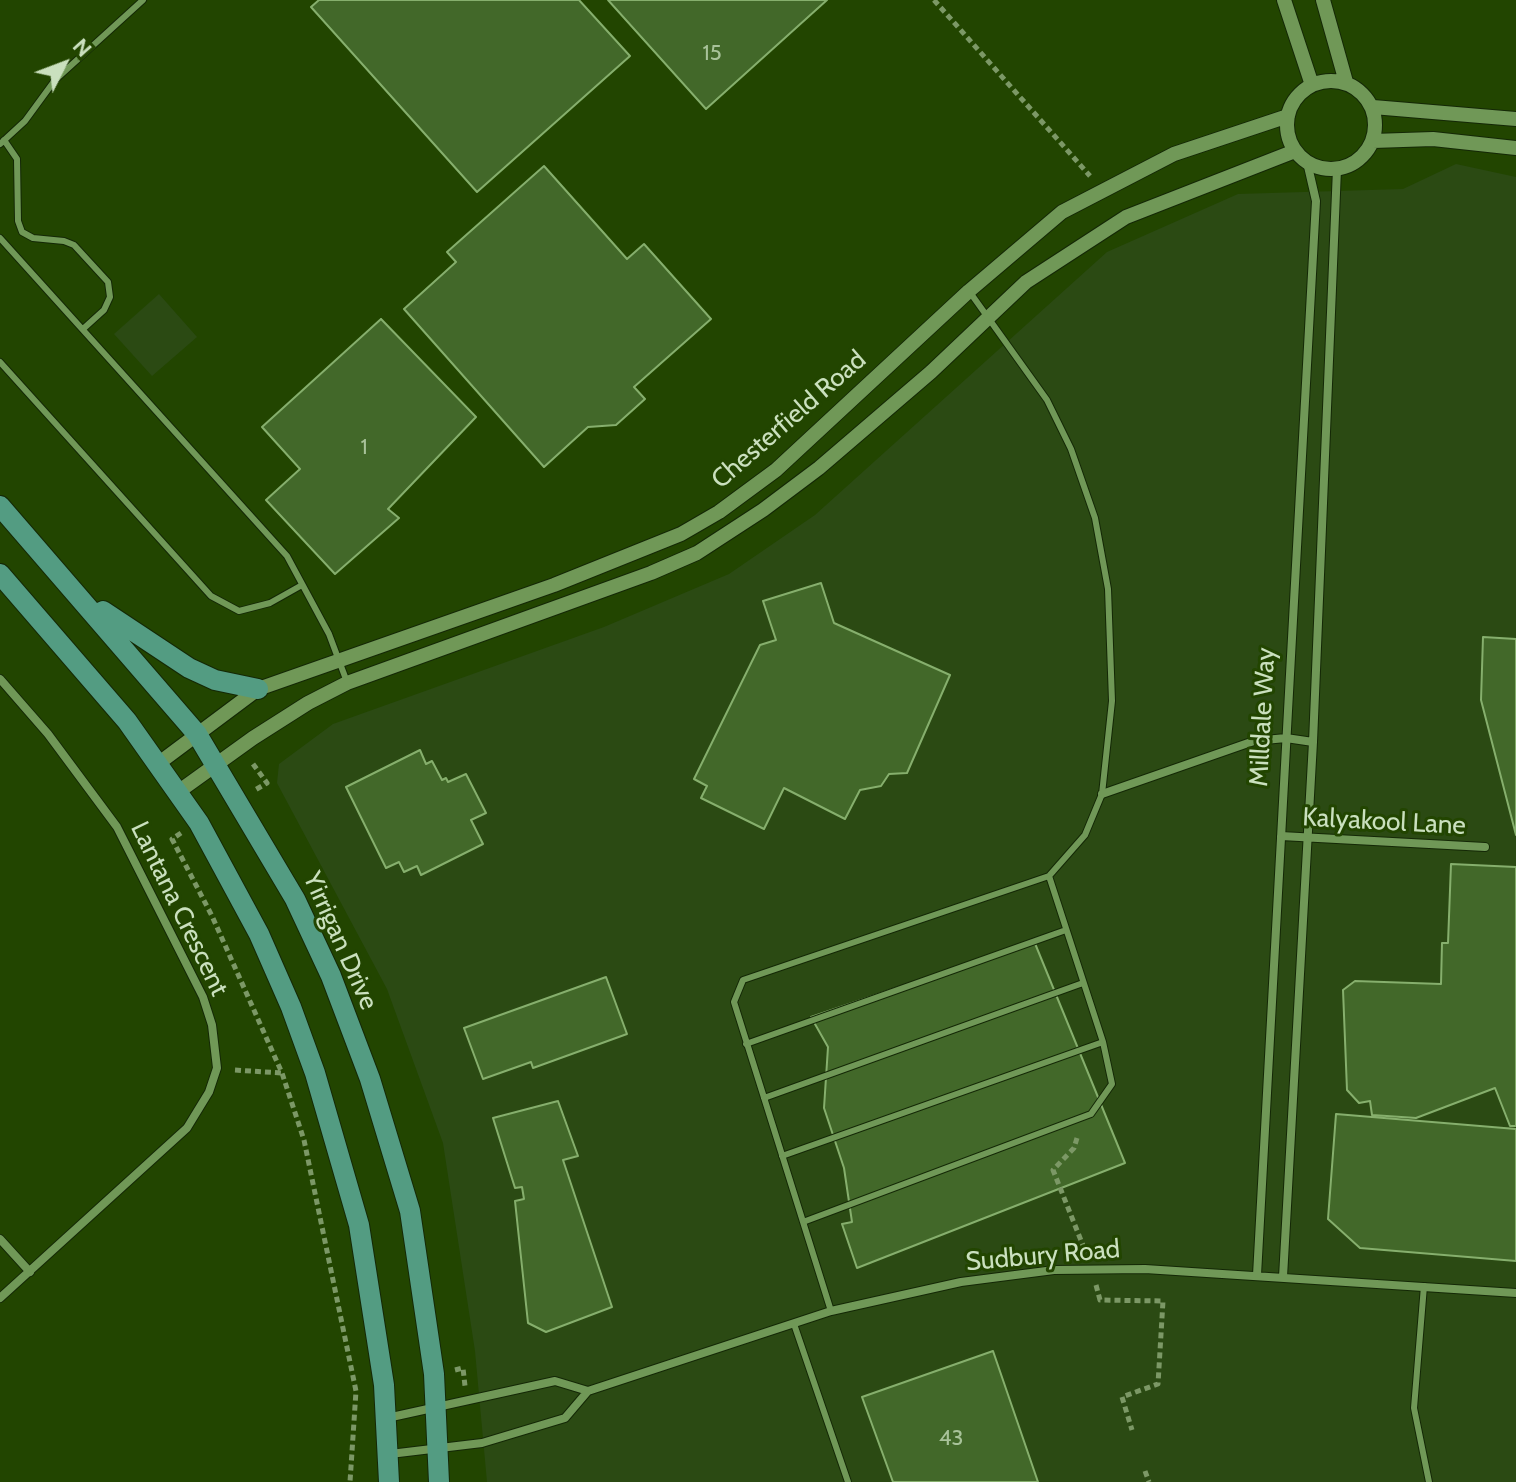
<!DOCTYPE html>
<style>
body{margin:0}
#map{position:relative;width:1516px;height:1482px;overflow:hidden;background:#224500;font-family:Cabin,sans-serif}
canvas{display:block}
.north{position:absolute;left:24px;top:24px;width:80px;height:80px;-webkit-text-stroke:6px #224500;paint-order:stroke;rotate:48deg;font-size:22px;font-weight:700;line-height:32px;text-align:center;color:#cae0be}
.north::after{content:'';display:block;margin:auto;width:28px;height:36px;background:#cae0be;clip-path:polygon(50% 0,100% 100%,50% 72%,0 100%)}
</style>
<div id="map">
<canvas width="1516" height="1482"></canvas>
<div class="north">N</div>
</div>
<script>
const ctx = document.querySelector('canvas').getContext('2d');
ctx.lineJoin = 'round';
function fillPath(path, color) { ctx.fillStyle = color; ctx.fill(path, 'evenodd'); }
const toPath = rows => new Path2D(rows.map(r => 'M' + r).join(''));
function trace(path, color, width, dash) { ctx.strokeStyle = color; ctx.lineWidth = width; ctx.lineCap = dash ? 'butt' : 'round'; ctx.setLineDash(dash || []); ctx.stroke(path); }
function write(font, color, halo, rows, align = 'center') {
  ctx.font = font + ' Cabin,sans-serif'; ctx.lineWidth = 6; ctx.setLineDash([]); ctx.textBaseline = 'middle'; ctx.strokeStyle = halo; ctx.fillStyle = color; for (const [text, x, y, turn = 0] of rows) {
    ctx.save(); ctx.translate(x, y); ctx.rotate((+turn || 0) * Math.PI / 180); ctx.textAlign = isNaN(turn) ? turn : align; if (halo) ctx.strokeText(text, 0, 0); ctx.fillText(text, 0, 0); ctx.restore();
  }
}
const built = toPath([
 [1456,164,1516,177,1516,1482,487,1482,475,1351,443,1143,387,989,277,783,279,764,333,724,604,627,729,574,815,515,1107,252,1238,194,1403,189],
 [159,294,197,337,152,376,114,334]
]);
const building = toPath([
 [319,0,579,0,630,56,477,192,311,7,319,0],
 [608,0,827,0,706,109,608,0],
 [544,166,627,259,644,244,711,319,634,387,645,399,616,425,588,427,544,467,404,309,456,262,447,252,544,166],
 [381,319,476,417,388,509,399,518,335,574,266,500,300,469,262,427,381,319],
 [821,583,834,623,950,675,907,773,889,774,881,786,860,790,845,819,784,788,764,829,701,798,707,786,694,779,760,645,776,640,763,601,821,583],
 [1483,637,1516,639,1516,835,1481,700,1483,637],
 [420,750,426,764,432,761,442,780,446,778,448,782,466,774,486,813,471,820,483,844,421,875,417,866,404,872,399,862,386,868,346,787,420,750],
 [1451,864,1516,867,1516,1126,1510,1126,1495,1088,1416,1118,1372,1115,1370,1101,1359,1103,1347,1090,1343,990,1355,981,1441,984,1442,943,1448,943,1451,864],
 [1034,941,1125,1163,857,1268,842,1224,852,1222,844,1168,824,1108,828,1047,811,1017,1034,941],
 [606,977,627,1034,533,1068,531,1062,483,1079,464,1028,606,977],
 [558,1101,578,1156,563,1160,612,1307,546,1332,528,1323,515,1201,524,1199,522,1187,515,1188,493,1118,558,1101],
 [1336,1114,1516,1129,1516,1261,1360,1248,1328,1219,1336,1114],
 [993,1351,1038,1482,893,1482,862,1397,993,1351]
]);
const path = toPath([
 [934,0,1090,176],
 [253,764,267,783,255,790],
 [181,833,172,839,212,916,282,1073,304,1140,356,1391,350,1482],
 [235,1070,282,1073],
 [1077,1138,1074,1148,1053,1170,1086,1253],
 [1096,1285,1100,1300,1163,1301,1158,1384,1122,1397,1132,1430],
 [455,1370,463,1368,465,1386],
 [1145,1471,1149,1482]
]);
const service = toPath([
 [4,140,17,159,18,221,22,232,33,238,64,241,74,245,108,282,110,297,104,310,83,329],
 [0,144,25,121,55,80,143,0],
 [0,238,287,556,329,634,347,682],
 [0,362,211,596,239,611,270,603,302,585],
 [746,1044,1066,930],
 [764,1098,1083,983],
 [782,1156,1103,1042],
 [803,1222,1091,1114,1112,1084,1103,1042,1049,876],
 [1424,1286,1414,1408,1429,1482],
 [831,1311,734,1002,743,980,1049,876,1085,835,1102,794,1112,701,1108,589,1095,518,1071,449,1047,400,969,291],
 [794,1324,848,1482]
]);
const minor = toPath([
 [0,679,48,734,117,827,203,997,212,1025,217,1068,209,1092,187,1128,0,1298],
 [1102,794,1254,741,1286,738,1313,742],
 [1281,836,1485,847],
 [0,1239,30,1272],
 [1257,1275,1316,201,1307,162],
 [1283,1277,1313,742,1337,169],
 [387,1418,555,1381,588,1391],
 [390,1454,482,1443,565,1418,588,1391,831,1311,961,1282,1054,1270,1145,1269,1516,1293]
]);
const tertiary = toPath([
 [1284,0,1312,85],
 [1323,0,1346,82],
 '1287 125a44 44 0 1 1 88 0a44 44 0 1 1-88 0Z',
 [1373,107,1516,119],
 [1373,141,1433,139,1516,148],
 [159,763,258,689,554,585,681,534,719,512,776,470,969,291,1062,212,1174,154,1288,116],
 [178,792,253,738,308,703,347,683,651,573,697,553,763,510,819,468,931,372,1026,282,1126,217,1295,151]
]);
const primary = toPath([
 [0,506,197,734,295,899,331,976,370,1079,410,1211,434,1374,439,1482],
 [0,574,127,721,199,823,259,934,291,1007,315,1073,359,1225,384,1385,389,1482],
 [103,611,189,668,215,680,258,689]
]);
const numberNames = [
 ["15",712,54],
 ["1",364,448],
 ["43",951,1439]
];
const streetNames = [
 ["Chesterfield Road",789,420,-41],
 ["Milldale Way",1263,717,-87],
 ["Kalyakool Lane",1384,822,3],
 ["Lantana Crescent",179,909,64],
 ["Yirrigan Drive",340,941,66],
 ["Sudbury Road",1043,1256,-5]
];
fillPath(built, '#2b4a13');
fillPath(building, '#426829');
trace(building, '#86af6d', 2);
trace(service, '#142806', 8);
trace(minor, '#142806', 10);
trace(tertiary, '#142806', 16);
trace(primary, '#142806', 22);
trace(path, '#7c9866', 5, [6, 4]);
trace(service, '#709857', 6);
trace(minor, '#709857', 8);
trace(tertiary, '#709857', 14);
trace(primary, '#539c82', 20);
write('22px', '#a8c299', null, numberNames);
write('26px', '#cae0be', '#224500', streetNames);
</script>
